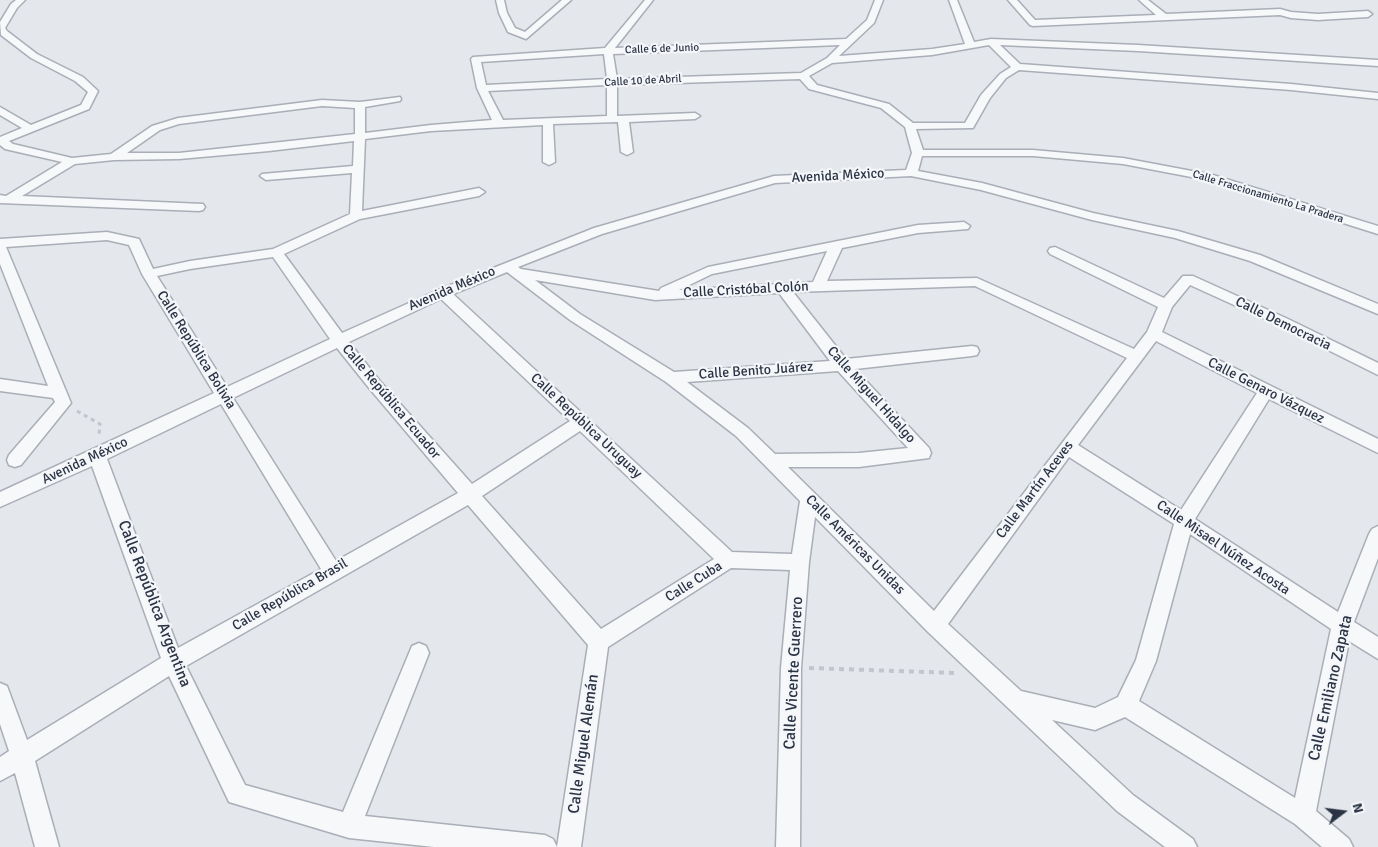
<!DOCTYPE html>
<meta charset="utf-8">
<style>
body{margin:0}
#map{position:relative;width:1378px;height:847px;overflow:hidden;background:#e4e7ec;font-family:Signika,sans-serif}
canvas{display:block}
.north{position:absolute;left:1318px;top:787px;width:50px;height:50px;-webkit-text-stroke:4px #f4f6f9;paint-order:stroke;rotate:75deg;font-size:14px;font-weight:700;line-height:20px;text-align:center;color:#2b3445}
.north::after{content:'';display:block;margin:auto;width:18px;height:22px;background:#2b3445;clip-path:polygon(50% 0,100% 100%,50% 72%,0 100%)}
</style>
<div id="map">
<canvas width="1378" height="847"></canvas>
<div class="north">N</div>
</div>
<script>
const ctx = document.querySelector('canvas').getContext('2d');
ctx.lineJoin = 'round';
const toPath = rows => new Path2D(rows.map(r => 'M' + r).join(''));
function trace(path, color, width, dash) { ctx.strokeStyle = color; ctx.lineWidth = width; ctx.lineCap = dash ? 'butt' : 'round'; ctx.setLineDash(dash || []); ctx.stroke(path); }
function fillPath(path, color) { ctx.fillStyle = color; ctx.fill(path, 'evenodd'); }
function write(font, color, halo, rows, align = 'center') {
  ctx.font = font + ' Signika,sans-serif'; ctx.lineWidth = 4.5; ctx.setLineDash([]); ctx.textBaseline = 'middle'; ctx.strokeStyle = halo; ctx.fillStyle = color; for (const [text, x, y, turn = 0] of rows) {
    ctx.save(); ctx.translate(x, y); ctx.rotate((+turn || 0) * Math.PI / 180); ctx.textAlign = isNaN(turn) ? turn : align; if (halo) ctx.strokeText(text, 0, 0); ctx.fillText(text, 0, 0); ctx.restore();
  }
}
const pathFar1 = toPath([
 [77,411,100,424,99,436]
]);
const path = toPath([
 [809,668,956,673]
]);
const street = toPath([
 [16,0,25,0,17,8,5,28,7,31,37,54,83,77,98,91,89,109,9,141,13,144,72,158,111,154,152,126,178,118,322,100,360,102,400,97,401,99,400,101,365,107,365,133,431,125,492,120,477,88,471,59,473,57,605,48,645,0,653,0,615,48,846,39,867,20,875,0,883,0,874,23,839,56,932,49,965,44,949,0,957,0,974,42,991,39,1138,45,1378,60,1378,66,1138,51,1000,45,1020,64,1291,84,1378,93,1378,99,1291,90,1019,70,1006,78,990,98,973,128,916,129,923,150,1033,150,1123,158,1213,175,1378,226,1378,234,1207,180,1123,164,1033,156,922,156,918,171,982,183,1093,213,1178,231,1260,255,1378,304,1378,314,1250,261,1175,238,1092,220,981,190,911,176,775,183,602,234,518,267,521,269,659,291,661,288,708,267,918,225,964,222,970,226,968,229,918,233,842,248,827,281,977,278,1134,349,1147,332,1158,307,1050,254,1048,251,1050,248,1055,247,1164,298,1183,276,1193,276,1288,319,1378,363,1378,375,1278,325,1190,285,1172,307,1162,332,1378,439,1378,453,1269,399,1195,519,1338,612,1369,534,1372,529,1378,526,1378,558,1354,622,1378,637,1378,659,1349,641,1316,811,1349,839,1353,847,1322,847,1295,824,1125,717,1095,730,1052,720,1133,795,1193,839,1197,847,1165,847,1117,811,928,632,815,517,809,562,801,668,800,847,776,847,781,668,790,570,731,568,608,647,581,847,434,847,349,838,229,802,169,676,35,761,59,847,35,847,15,773,0,781,0,757,9,751,0,724,0,683,7,686,27,740,161,658,92,466,0,507,0,492,214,393,142,274,129,245,107,240,6,247,71,403,21,465,15,467,9,465,7,460,9,455,55,402,53,398,0,391,0,379,48,386,0,264,0,239,107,232,139,239,153,269,190,261,273,249,350,214,352,173,266,180,260,176,262,174,353,166,354,141,269,151,179,159,114,160,75,164,22,196,203,204,205,207,203,210,199,211,0,203,0,195,6,196,62,162,5,149,0,145,0,137,22,128,0,115,0,107,31,125,81,105,88,92,75,81,31,58,1,35,0,22,11,4,16,0],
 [840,45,827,58,801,73,617,79,613,54,840,45],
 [989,45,1011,67,1000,74,981,95,965,123,913,123,889,104,817,85,809,76,832,63,932,55,989,45],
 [604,54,607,79,486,85,481,62,604,54],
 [800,79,809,89,881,108,905,127,912,153,906,170,774,176,594,228,438,290,342,333,284,254,360,219,479,196,485,192,479,188,362,211,365,139,431,131,543,125,543,162,549,165,555,162,553,124,618,122,621,152,627,155,633,152,629,122,695,119,700,116,695,113,617,116,617,85,800,79],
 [607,85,607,116,503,120,488,91,607,85],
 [322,106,355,108,355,134,179,153,127,153,160,130,179,124,322,106],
 [827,251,813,282,679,290,712,274,827,251],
 [273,257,330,339,227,387,157,276,190,269,273,257],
 [507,272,570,320,666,382,736,436,800,501,792,554,732,552,453,294,507,272],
 [535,280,655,300,779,293,830,361,674,372,580,314,535,280],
 [975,286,1127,358,934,611,788,467,859,467,929,458,931,453,929,448,855,369,972,356,977,355,979,351,977,347,972,346,846,359,793,292,975,286],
 [441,299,570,421,472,484,379,380,349,342,441,299],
 [1156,341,1257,393,1181,510,1078,445,1156,341],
 [337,348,369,388,458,493,336,561,233,398,337,348],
 [838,371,908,448,859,453,775,454,748,428,687,382,838,371],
 [221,404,321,569,178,648,107,459,221,404],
 [580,431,714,559,601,629,482,496,580,431],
 [1069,457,1174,524,1136,660,1118,697,1095,708,1021,691,948,624,1069,457],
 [468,505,588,645,557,847,553,839,545,835,365,816,429,653,426,646,419,643,412,646,343,812,245,785,186,666,468,505],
 [1190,534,1331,629,1295,798,1139,701,1156,661,1190,534],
 [496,0,504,0,507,13,515,28,525,32,562,0,571,0,526,39,508,32,499,13,496,0],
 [1008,0,1017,0,1035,20,1156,15,1139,0,1148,0,1166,14,1280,9,1291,12,1318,14,1368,11,1372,14,1368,17,1318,20,1291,18,1280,15,1033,26,1030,25,1008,0]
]);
const farStreetnames = [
 ["Calle 6 de Junio",662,49,-2],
 ["Calle 10 de Abril",643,81,-3],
 ["Calle Fraccionamiento La Pradera",1268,197,17]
];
const streetNames = [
 ["Avenida México",838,176,-3],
 ["Avenida México",452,289,-23],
 ["Calle Cristóbal Colón",746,290,-3],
 ["Calle Democracia",1283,324,26],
 ["Calle República Bolivia",196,350,58],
 ["Calle Benito Juárez",756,371,-4],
 ["Calle Genaro Vázquez",1266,391,27],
 ["Calle Miguel Hidalgo",871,395,48],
 ["Calle República Ecuador",391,402,50],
 ["Calle República Uruguay",586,426,43],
 ["Avenida México",85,461,-25],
 ["Calle Martín Aceves",1035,490,-53],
 ["Calle Américas Unidas",855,545,45],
 ["Calle Misael Núñez Acosta",1223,548,34],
 ["Calle Cuba",694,582,-32],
 ["Calle República Brasil",290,595,-30]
];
const nearStreetnames = [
 ["Calle República Argentina",154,604,69],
 ["Calle Vicente Guerrero",794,673,-87],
 ["Calle Emiliano Zapata",1331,688,-77],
 ["Calle Miguel Alemán",584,744,-82]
];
trace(street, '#a9aeb7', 3);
trace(pathFar1, '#c2c5cb', 3, [4, 4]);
trace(path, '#c2c5cb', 4, [5, 5]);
fillPath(street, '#f7f8fa');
write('11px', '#2b3445', '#f4f6f9', farStreetnames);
write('14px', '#2b3445', '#f4f6f9', streetNames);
write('16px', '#2b3445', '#f4f6f9', nearStreetnames);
</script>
